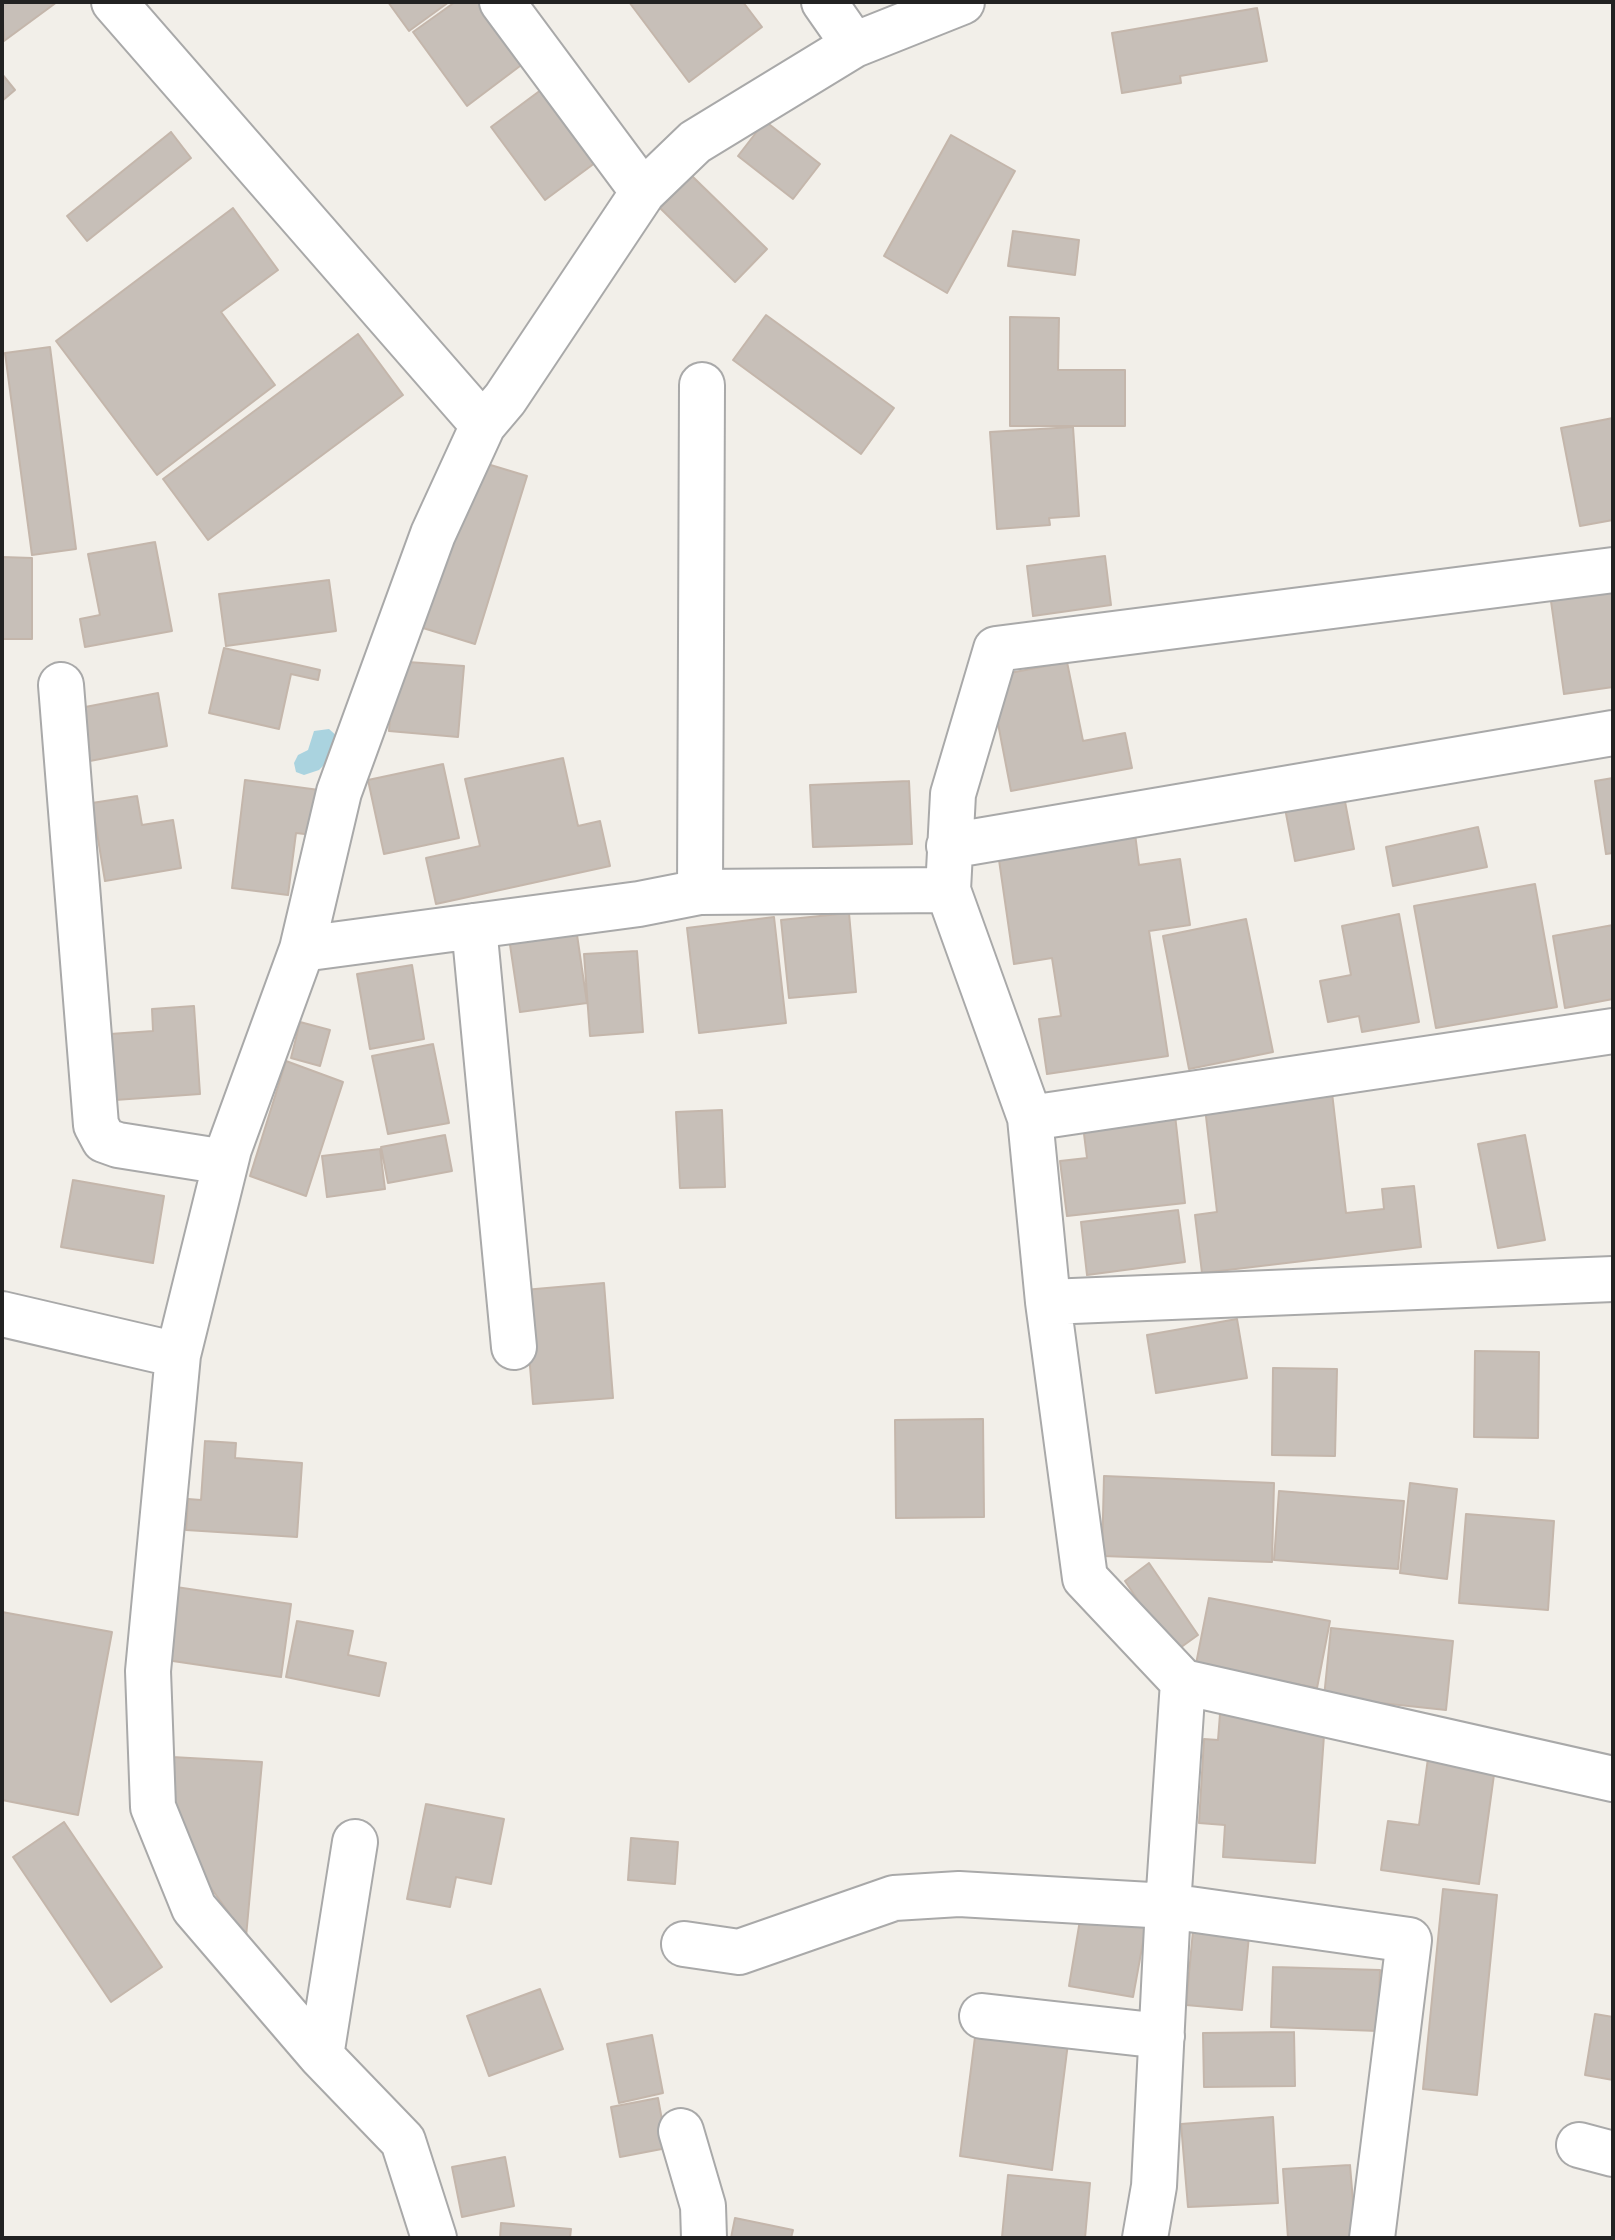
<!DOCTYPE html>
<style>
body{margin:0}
#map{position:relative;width:1615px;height:2240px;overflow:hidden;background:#f2efe9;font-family:"Noto Sans",sans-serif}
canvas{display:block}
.frame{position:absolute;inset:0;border:4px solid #222;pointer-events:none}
</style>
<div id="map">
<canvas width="1615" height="2240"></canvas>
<div class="frame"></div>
</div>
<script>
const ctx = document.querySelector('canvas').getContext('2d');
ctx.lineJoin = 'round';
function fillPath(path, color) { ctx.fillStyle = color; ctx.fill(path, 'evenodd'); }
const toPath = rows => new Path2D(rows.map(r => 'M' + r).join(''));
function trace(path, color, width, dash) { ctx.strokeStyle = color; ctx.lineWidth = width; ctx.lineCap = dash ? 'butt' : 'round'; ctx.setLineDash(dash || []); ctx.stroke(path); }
const water = toPath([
 [329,729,338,737,335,754,319,770,304,775,296,772,294,763,298,755,308,750,314,731]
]);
const building = toPath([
 [2,2,57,2,4,41,2,2],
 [388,2,449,2,409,31,388,2],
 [455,2,480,2,524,63,467,106,413,32,455,2],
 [629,2,743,2,762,27,689,82,629,2],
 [1257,8,1267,61,1180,76,1181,83,1122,93,1112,33,1257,8],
 [2,74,15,90,2,101,2,74],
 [549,84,603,157,545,200,491,127,549,84],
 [765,121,820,164,793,199,738,156,765,121],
 [171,132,191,158,87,241,67,216,171,132],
 [951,135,1015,171,947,293,884,256,951,135],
 [692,176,767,249,735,282,660,208,692,176],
 [233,208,278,270,221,312,275,385,157,475,56,341,233,208],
 [1013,231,1079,240,1075,275,1008,266,1013,231],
 [766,315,894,408,861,454,733,360,766,315],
 [1010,317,1059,318,1058,370,1125,370,1125,426,1010,426,1010,317],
 [358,334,403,395,208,540,163,479,358,334],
 [50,347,76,549,32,555,5,353,50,347],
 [1613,418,1613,520,1580,526,1561,428,1613,418],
 [1073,427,1079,516,1049,518,1050,525,997,529,990,432,1073,427],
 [474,460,527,476,475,644,423,628,474,460],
 [155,542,172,631,85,647,80,619,100,615,88,554,155,542],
 [1105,556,1111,605,1033,616,1027,566,1105,556],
 [2,557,32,558,32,639,2,639,2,557],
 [329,580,336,631,226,646,219,594,329,580],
 [1613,585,1613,687,1564,694,1550,594,1613,585],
 [224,648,320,670,318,680,291,674,279,729,209,713,224,648],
 [394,661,464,666,458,737,389,731,394,661],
 [1067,662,1083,741,1125,733,1132,768,1011,791,989,677,1067,662],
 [158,693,167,746,90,761,80,708,158,693],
 [563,758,578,826,600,821,610,866,436,904,426,858,480,846,465,779,563,758],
 [443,764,459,838,384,854,368,780,443,764],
 [1613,778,1613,853,1606,854,1595,781,1613,778],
 [245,780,319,790,313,835,296,833,288,895,232,888,245,780],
 [909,781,912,844,813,847,810,785,909,781],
 [1343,791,1354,849,1295,861,1284,803,1343,791],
 [137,796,142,825,173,820,181,868,105,881,92,803,137,796],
 [1134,826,1139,865,1180,859,1190,925,1149,931,1168,1056,1047,1074,1039,1019,1061,1016,1052,958,1014,964,997,846,1134,826],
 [1478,827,1487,867,1393,886,1386,847,1478,827],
 [1535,884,1557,1007,1436,1028,1414,906,1535,884],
 [849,913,856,992,789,998,781,920,849,913],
 [1399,914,1419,1022,1362,1032,1359,1016,1328,1022,1320,981,1351,975,1342,926,1399,914],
 [774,917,786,1023,699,1033,687,928,774,917],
 [1246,919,1273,1052,1189,1069,1163,936,1246,919],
 [1613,925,1613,999,1565,1008,1553,936,1613,925],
 [576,928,587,1003,520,1012,509,938,576,928],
 [637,951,643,1032,590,1036,584,954,637,951],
 [412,965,424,1039,370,1049,357,974,412,965],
 [194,1006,200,1094,115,1100,110,1034,153,1031,152,1009,194,1006],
 [300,1022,330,1030,320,1066,291,1058,300,1022],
 [433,1044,449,1123,388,1134,372,1056,433,1044],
 [286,1061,343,1082,306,1196,250,1176,286,1061],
 [1331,1084,1346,1213,1384,1209,1382,1189,1414,1186,1421,1247,1202,1273,1195,1215,1217,1212,1204,1099,1331,1084],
 [722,1110,725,1187,680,1188,676,1112,722,1110],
 [1175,1115,1185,1203,1067,1216,1060,1161,1087,1158,1083,1126,1175,1115],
 [445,1135,452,1171,388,1183,381,1147,445,1135],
 [1525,1135,1545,1240,1498,1248,1478,1144,1525,1135],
 [380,1149,385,1189,327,1197,322,1156,380,1149],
 [73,1180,164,1196,153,1263,61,1247,73,1180],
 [1178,1210,1185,1262,1087,1275,1081,1222,1178,1210],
 [604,1283,613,1398,533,1404,524,1290,604,1283],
 [1237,1319,1247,1378,1156,1393,1147,1335,1237,1319],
 [1475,1351,1539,1352,1538,1438,1474,1437,1475,1351],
 [1273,1368,1337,1369,1335,1456,1272,1455,1273,1368],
 [983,1419,984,1517,896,1518,895,1420,983,1419],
 [205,1441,236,1443,235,1458,302,1463,297,1537,186,1530,188,1499,201,1500,205,1441],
 [1104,1476,1274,1483,1272,1562,1102,1556,1104,1476],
 [1410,1483,1457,1489,1447,1579,1400,1573,1410,1483],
 [1279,1491,1404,1501,1398,1569,1274,1560,1279,1491],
 [1466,1514,1554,1521,1548,1610,1459,1603,1466,1514],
 [1149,1563,1198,1635,1173,1653,1125,1581,1149,1563],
 [176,1587,291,1604,281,1677,166,1660,176,1587],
 [1209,1598,1330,1621,1317,1688,1196,1664,1209,1598],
 [2,1612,112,1632,78,1815,2,1800,2,1612],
 [297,1621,353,1631,348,1655,386,1663,379,1696,286,1677,297,1621],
 [1331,1628,1453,1641,1446,1710,1324,1697,1331,1628],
 [1220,1714,1325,1721,1315,1863,1223,1857,1225,1825,1199,1823,1204,1739,1218,1740,1220,1714],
 [1429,1751,1496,1760,1479,1884,1381,1870,1388,1821,1419,1825,1429,1751],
 [172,1757,262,1762,246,1937,186,1853,165,1794,172,1757],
 [426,1804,504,1819,491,1884,456,1877,450,1907,407,1899,426,1804],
 [64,1822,162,1967,111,2002,13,1857,64,1822],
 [631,1838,678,1842,675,1884,628,1880,631,1838],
 [1443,1889,1497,1895,1477,2095,1423,2089,1443,1889],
 [1081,1914,1146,1926,1133,1997,1069,1986,1081,1914],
 [1194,1920,1250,1925,1242,2010,1186,2005,1194,1920],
 [1273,1967,1380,1970,1378,2031,1271,2027,1273,1967],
 [540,1989,563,2049,489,2076,467,2016,540,1989],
 [1595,2014,1613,2017,1613,2080,1585,2075,1595,2014],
 [976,2029,1068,2043,1052,2170,960,2156,976,2029],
 [1294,2032,1295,2086,1204,2087,1203,2033,1294,2032],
 [652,2035,663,2093,619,2103,607,2044,652,2035],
 [658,2098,667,2148,620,2157,611,2107,658,2098],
 [1273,2117,1278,2203,1188,2207,1181,2124,1273,2117],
 [505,2157,514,2206,462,2217,452,2167,505,2157],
 [1350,2165,1356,2238,1288,2238,1283,2169,1350,2165],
 [1008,2175,1090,2183,1085,2238,1002,2237,1008,2175],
 [735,2218,793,2230,791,2238,731,2238,735,2218],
 [501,2223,571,2229,570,2238,500,2238,501,2223]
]);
const minor = toPath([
 [114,2,483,425],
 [502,2,643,192],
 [824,2,854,45],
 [61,685,96,1125,104,1140,118,1145,225,1162],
 [949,846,1613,733],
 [700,892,702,385],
 [474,926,514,1347],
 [302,949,639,904,700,892,948,890],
 [1030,1118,1613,1031],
 [1048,1302,1613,1279],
 [2,1314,178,1355],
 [1183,1682,1613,1779],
 [684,1944,739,1952,894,1898,959,1894,1168,1906,1409,1940,1372,2238],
 [982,2016,1162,2036],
 [321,2056,355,1842],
 [681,2131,703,2206,704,2238],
 [1579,2145,1613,2154],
 [434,2238,403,2141,321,2056,194,1908,153,1807,148,1671,178,1355,229,1149,302,949,339,792,433,534,483,425,505,399,643,192,695,142,854,45,962,2],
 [1145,2238,1154,2186,1168,1906,1183,1682,1085,1578,1048,1302,1030,1118,948,890,953,794,996,649,1613,570]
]);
fillPath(water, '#aad3df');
fillPath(building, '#c7bfb8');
trace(building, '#c4b6ab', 2);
trace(minor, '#a9a9a9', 48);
trace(minor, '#fff', 44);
</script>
